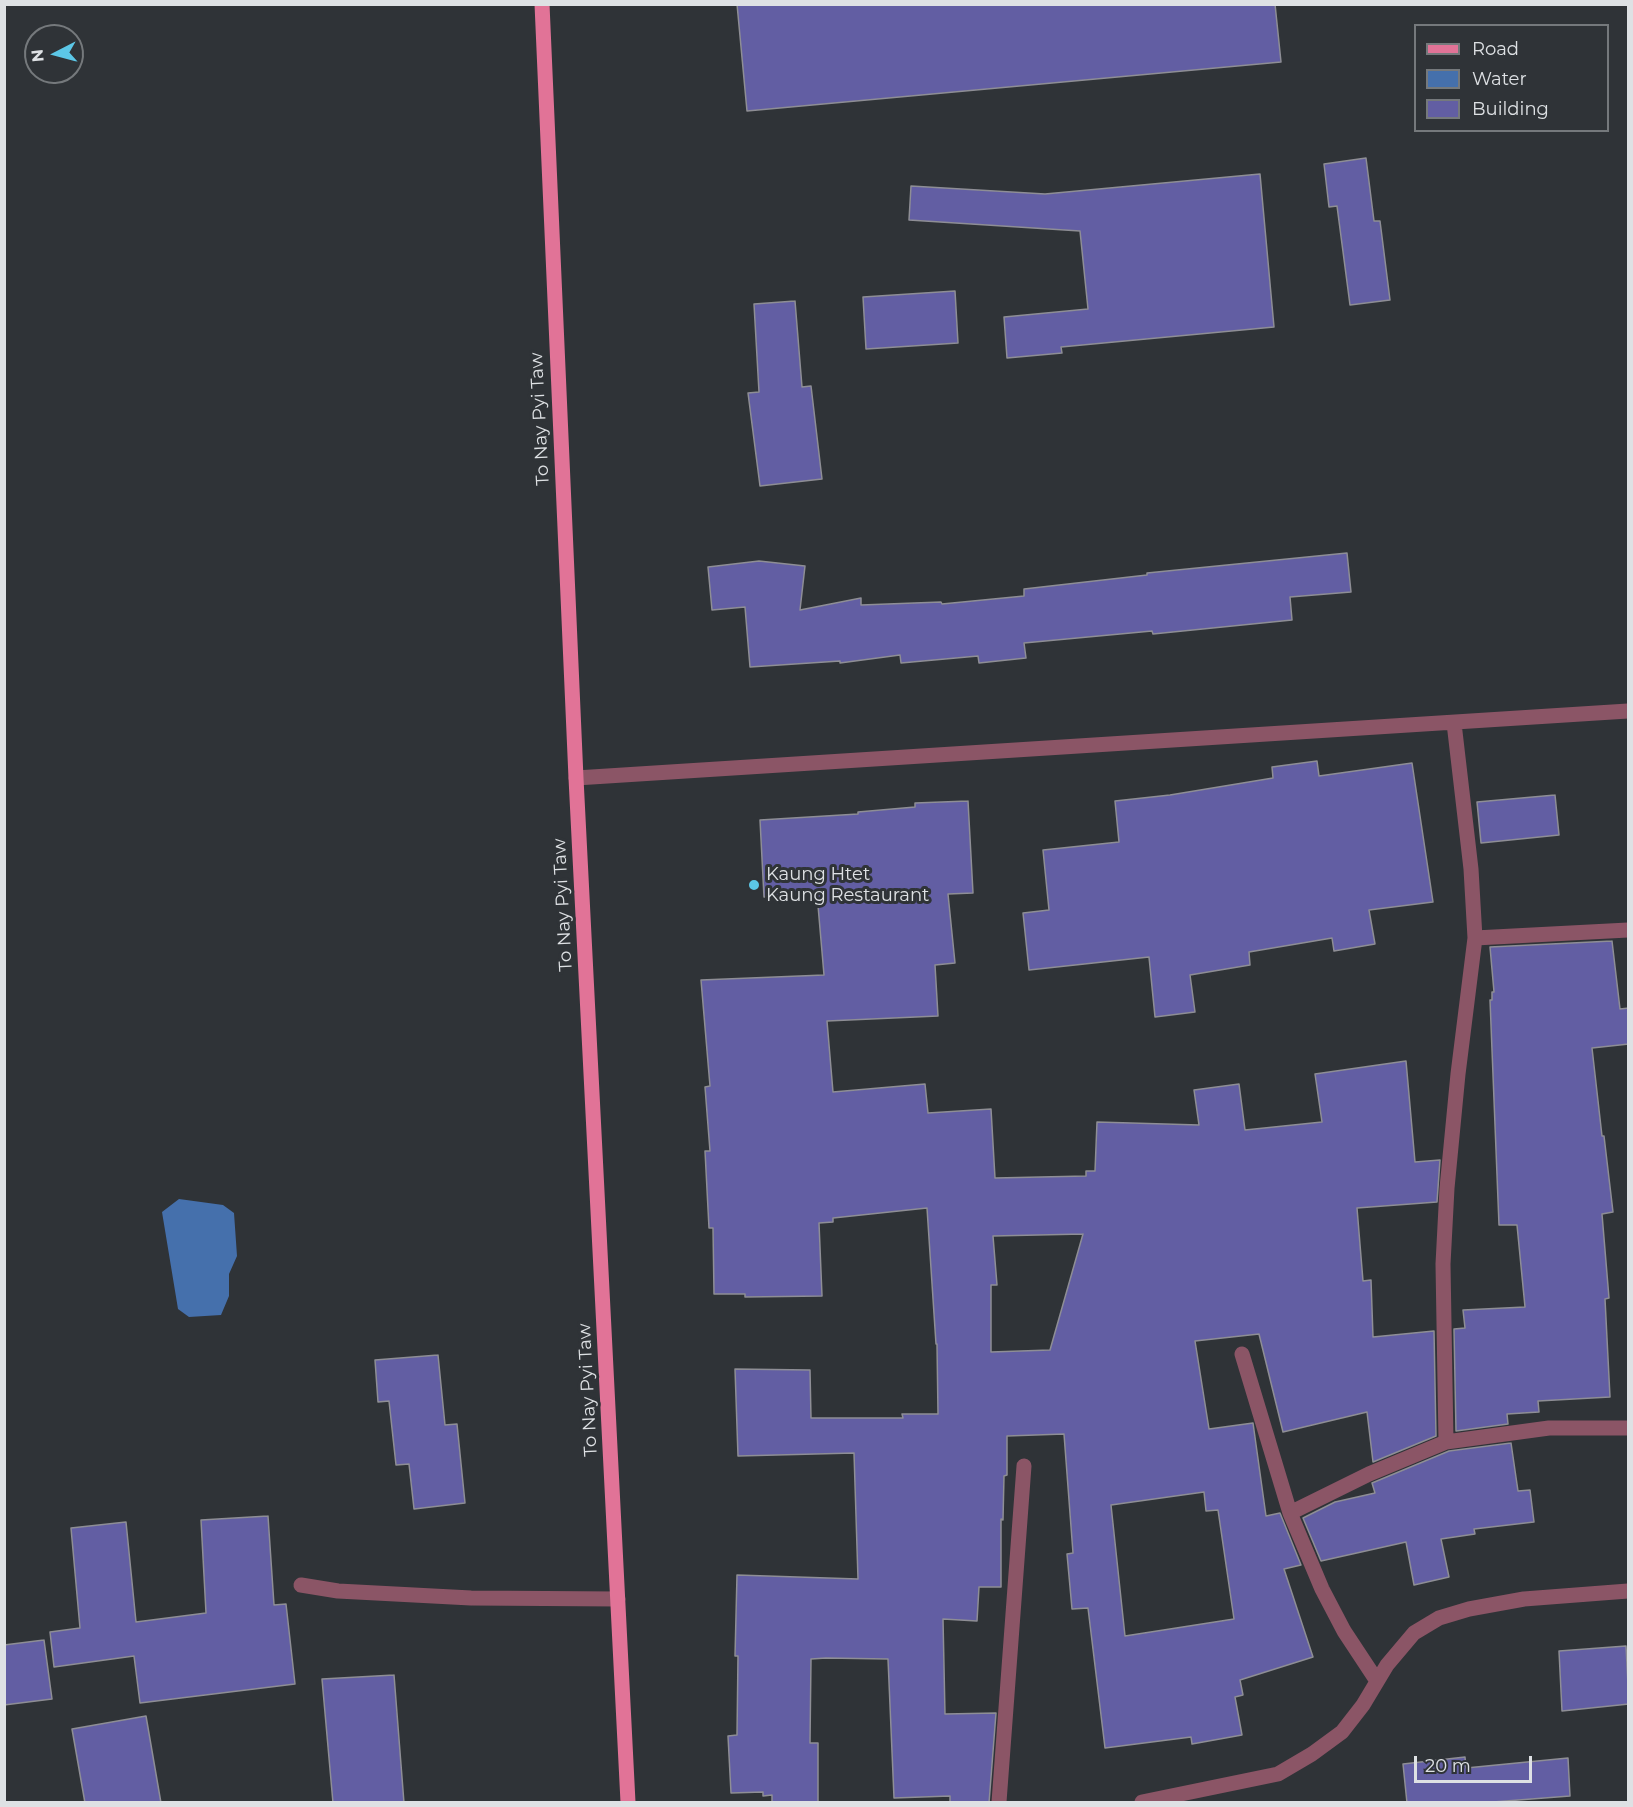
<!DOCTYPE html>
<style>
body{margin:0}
#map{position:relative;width:1633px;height:1807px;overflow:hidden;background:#2f3337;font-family:Montserrat,sans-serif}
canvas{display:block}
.frame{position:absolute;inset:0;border:6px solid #dee1e4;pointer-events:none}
.legend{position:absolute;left:1414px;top:24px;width:195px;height:108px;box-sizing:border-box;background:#2f3337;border:2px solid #75797c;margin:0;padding:8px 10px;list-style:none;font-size:18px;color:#dee1e4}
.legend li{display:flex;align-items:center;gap:12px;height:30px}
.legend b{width:30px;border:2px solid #75797c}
.north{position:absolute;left:24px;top:24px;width:60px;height:60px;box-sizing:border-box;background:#2f3337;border:2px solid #75797c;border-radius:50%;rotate:264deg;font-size:16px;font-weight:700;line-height:24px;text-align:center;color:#dee1e4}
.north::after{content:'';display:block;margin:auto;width:21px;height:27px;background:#5cc7e7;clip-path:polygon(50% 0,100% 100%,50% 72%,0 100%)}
.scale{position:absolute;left:1414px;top:1756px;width:118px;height:27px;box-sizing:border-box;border:3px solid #dee1e4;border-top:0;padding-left:8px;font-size:18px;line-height:21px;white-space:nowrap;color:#dee1e4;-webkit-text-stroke:4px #2f3337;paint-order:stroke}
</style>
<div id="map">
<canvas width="1633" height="1807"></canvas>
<div class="frame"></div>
<ul class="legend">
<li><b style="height:8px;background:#e17397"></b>Road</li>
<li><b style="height:16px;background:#4570ac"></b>Water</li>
<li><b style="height:16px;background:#625ea3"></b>Building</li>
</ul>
<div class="north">N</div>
<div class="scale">20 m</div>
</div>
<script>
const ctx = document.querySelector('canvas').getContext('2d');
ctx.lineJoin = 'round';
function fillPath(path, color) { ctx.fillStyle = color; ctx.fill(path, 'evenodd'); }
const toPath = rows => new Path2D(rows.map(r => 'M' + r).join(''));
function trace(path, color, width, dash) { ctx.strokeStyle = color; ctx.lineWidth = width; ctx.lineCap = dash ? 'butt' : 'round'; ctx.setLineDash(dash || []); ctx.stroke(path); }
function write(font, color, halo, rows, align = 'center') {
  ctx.font = font + ' Montserrat,sans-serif'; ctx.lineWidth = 6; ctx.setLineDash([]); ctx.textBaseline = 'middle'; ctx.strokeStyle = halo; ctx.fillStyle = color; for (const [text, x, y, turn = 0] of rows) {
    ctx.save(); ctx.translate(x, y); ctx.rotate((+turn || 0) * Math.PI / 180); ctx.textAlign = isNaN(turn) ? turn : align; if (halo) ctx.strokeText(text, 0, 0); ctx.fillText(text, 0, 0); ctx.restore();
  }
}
const water = toPath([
 [179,1199,223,1205,234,1213,237,1256,229,1274,229,1296,221,1315,189,1317,178,1309,162,1212]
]);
const building = toPath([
 [737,4,1275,4,1281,62,747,111,737,4],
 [1366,158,1374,221,1380,221,1390,300,1350,305,1337,206,1329,207,1324,164,1366,158],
 [1260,174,1274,327,1061,347,1062,353,1007,358,1004,317,1088,309,1080,231,909,220,911,186,1045,194,1260,174],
 [955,291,958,343,866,349,863,297,955,291],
 [795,301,802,387,811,386,822,479,760,486,748,393,759,392,754,304,795,301],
 [1347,553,1351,592,1290,597,1292,620,1153,634,1152,631,1024,643,1026,658,979,663,978,656,901,663,900,655,840,663,840,661,750,667,745,607,712,610,708,567,759,561,805,566,800,610,861,598,861,605,941,602,942,604,1024,596,1024,589,1147,575,1147,573,1347,553],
 [1317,761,1319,776,1412,763,1433,902,1369,910,1375,944,1334,951,1332,938,1249,952,1250,965,1190,975,1195,1012,1155,1017,1149,957,1029,970,1023,913,1049,910,1043,850,1119,842,1115,801,1170,795,1273,778,1272,767,1317,761],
 [1555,795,1559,835,1481,843,1477,802,1555,795],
 [968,801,973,893,948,894,955,963,935,965,938,1016,827,1021,833,1092,925,1084,928,1113,991,1109,995,1178,1086,1176,1086,1171,1095,1171,1097,1122,1199,1125,1194,1090,1239,1084,1245,1130,1322,1122,1315,1074,1406,1061,1415,1162,1440,1160,1437,1202,1357,1208,1363,1281,1371,1280,1373,1337,1434,1331,1436,1436,1373,1462,1367,1412,1283,1432,1259,1334,1195,1341,1209,1429,1253,1423,1266,1516,1280,1513,1301,1565,1284,1569,1313,1657,1240,1680,1243,1695,1235,1697,1242,1735,1192,1744,1191,1737,1105,1748,1088,1608,1072,1609,1067,1554,1073,1553,1064,1434,1007,1436,1007,1475,1004,1476,1003,1520,1001,1519,1001,1587,979,1587,977,1621,943,1619,945,1714,996,1713,989,1803,950,1803,950,1796,894,1798,888,1659,826,1658,811,1659,810,1743,818,1743,818,1803,772,1803,772,1795,763,1796,763,1792,731,1793,728,1736,737,1735,738,1656,735,1656,737,1575,858,1579,854,1453,738,1456,735,1369,810,1370,811,1418,903,1418,902,1414,938,1414,937,1344,936,1344,927,1208,833,1218,833,1222,819,1223,822,1296,745,1297,745,1294,714,1294,713,1228,709,1228,705,1151,710,1151,705,1087,710,1086,701,980,824,975,817,894,764,897,760,820,858,814,858,812,915,807,915,803,968,801],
 [1083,1234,1050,1350,991,1352,991,1285,997,1285,993,1236,1083,1234],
 [1204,1492,1206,1511,1218,1510,1234,1619,1125,1636,1111,1505,1204,1492],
 [1612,941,1620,1009,1629,1008,1629,1044,1592,1048,1602,1136,1604,1136,1613,1212,1602,1214,1609,1298,1605,1299,1610,1397,1538,1401,1539,1412,1507,1414,1508,1424,1456,1431,1454,1329,1465,1328,1463,1310,1525,1307,1517,1225,1499,1225,1490,1000,1492,1000,1492,992,1494,992,1490,947,1612,941],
 [438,1355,445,1425,457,1424,465,1503,414,1509,409,1464,396,1465,389,1401,378,1402,375,1360,438,1355],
 [1511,1443,1518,1491,1530,1490,1534,1522,1474,1529,1475,1534,1441,1539,1449,1577,1414,1585,1406,1542,1321,1561,1303,1518,1335,1502,1375,1493,1372,1483,1449,1451,1511,1443],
 [268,1516,274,1605,286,1604,295,1684,140,1703,134,1656,54,1667,50,1632,80,1628,71,1528,126,1522,136,1622,206,1613,201,1520,268,1516],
 [44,1640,52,1699,4,1705,4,1645,44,1640],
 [1626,1646,1629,1704,1562,1711,1559,1651,1626,1646],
 [394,1675,404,1803,333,1803,322,1679,394,1675],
 [146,1716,161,1803,85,1803,72,1729,146,1716],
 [1465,1757,1466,1768,1568,1758,1570,1796,1480,1803,1407,1803,1403,1764,1465,1757]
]);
const service = toPath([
 [301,1585,338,1591,471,1598,618,1599]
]);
const minor = toPath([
 [576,778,1628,711],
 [1475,938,1628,930],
 [1242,1354,1290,1513,1322,1589,1344,1631,1377,1681],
 [1446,1442,1443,1264,1447,1188,1458,1074,1475,938,1471,869,1454,723],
 [1290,1513,1369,1474,1446,1442,1549,1428,1628,1428],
 [999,1802,1024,1466],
 [1142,1802,1278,1774,1312,1754,1342,1732,1363,1705,1387,1665,1414,1633,1439,1618,1469,1609,1524,1599,1628,1591]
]);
const primary = toPath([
 [542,4,576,778,628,1802]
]);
const markers = [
 [754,885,6,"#5cc7e7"]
];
const streetNames = [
 ["To Nay Pyi Taw",540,419,-93],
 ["To Nay Pyi Taw",563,905,-93],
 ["To Nay Pyi Taw",588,1390,-93]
];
const poiNames = [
 ["Kaung Htet",766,875],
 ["Kaung Restaurant",766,896]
];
fillPath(water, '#4570ac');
fillPath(building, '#625ea3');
trace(building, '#8e8e95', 1.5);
trace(service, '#8b5566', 15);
trace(minor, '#8b5566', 15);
trace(primary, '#e17397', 15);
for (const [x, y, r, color] of markers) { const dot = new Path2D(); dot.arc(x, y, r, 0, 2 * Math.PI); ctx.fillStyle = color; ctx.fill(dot); trace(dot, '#2f3337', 2); }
write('18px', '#dee1e4', '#2f3337', streetNames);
write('18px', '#dee1e4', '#2f3337', poiNames, 'left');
</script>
